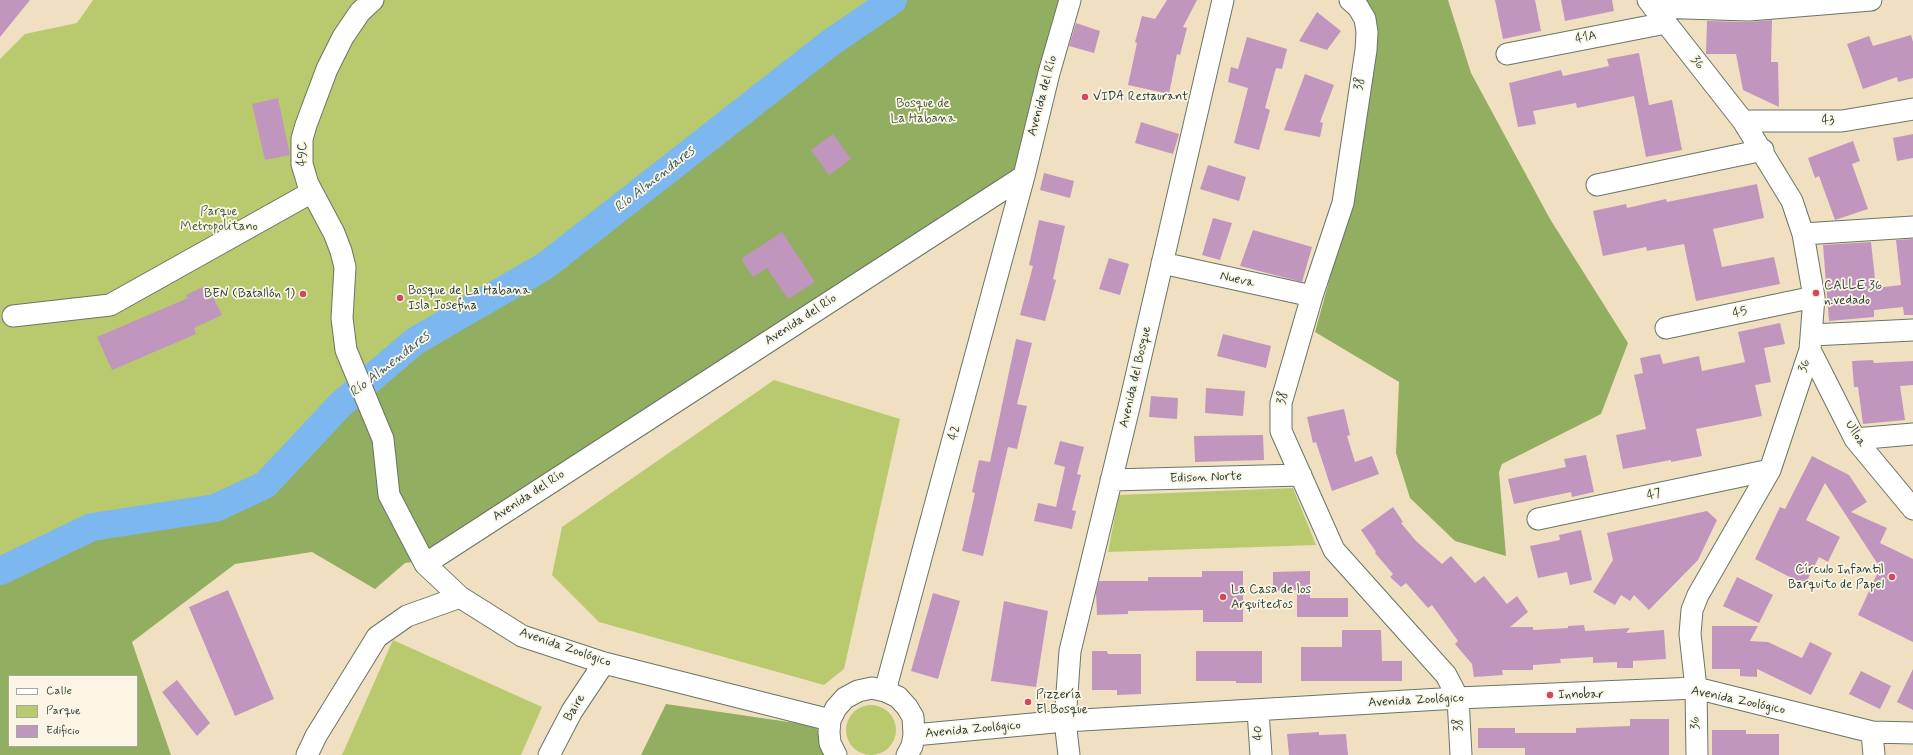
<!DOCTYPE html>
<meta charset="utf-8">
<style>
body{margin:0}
#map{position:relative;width:1913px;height:755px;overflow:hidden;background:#f0e0c1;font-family:Mynerve,sans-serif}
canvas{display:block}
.legend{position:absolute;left:8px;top:675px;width:130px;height:72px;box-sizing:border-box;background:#fcf5e5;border:1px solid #a4ab9e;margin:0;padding:5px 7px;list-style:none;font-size:12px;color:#1f3d34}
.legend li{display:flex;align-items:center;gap:8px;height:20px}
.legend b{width:20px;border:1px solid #a4ab9e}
</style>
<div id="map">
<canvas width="1913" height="755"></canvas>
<ul class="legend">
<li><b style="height:5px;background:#fff"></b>Calle</li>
<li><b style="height:11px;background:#b8ca6d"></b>Parque</li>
<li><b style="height:11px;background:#c096bf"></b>Edificio</li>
</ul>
</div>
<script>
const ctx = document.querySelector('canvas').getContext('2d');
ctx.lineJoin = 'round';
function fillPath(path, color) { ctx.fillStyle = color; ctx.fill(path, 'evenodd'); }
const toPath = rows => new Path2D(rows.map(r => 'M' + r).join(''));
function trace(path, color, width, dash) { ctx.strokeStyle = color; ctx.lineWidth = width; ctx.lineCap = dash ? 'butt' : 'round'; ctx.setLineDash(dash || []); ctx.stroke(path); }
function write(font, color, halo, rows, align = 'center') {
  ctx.font = font + ' Mynerve,sans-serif'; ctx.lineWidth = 3.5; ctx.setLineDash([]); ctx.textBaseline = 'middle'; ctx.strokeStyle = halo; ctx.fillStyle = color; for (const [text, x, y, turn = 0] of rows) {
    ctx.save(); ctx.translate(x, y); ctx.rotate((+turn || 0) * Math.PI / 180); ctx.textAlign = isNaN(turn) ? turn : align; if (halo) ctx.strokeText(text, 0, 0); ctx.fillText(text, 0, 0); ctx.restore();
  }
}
const green = toPath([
 [93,0,893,0,830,43,545,266,415,341,340,405,265,485,215,508,92,527,0,561,0,59,25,34,77,23],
 [774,380,900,419,844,669,824,685,599,622,552,575,562,527],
 [1293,488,1316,545,1108,552,1119,495],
 [393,640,542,707,521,755,342,755],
 '846 730a25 25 0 1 1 50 0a25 25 0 1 1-50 0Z'
]);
const forest = toPath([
 [893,0,1077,0,1024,176,427,560,405,563,375,589,312,552,235,564,132,642,171,755,0,755,0,561,92,527,215,508,265,485,340,405,415,341,545,266,830,43],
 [9,676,137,676,137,746,9,746],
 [1365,0,1448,0,1471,73,1550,219,1628,343,1601,414,1502,464,1499,472,1506,556,1455,541,1410,498,1396,453,1399,382,1315,332,1349,209,1378,29,1373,10],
 [666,704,816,726,827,755,641,755]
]);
const river = toPath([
 [0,571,92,527,215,508,265,485,340,405,415,341,545,266,830,43,893,0]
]);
const building = toPath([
 [0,0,30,0,0,37],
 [1167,0,1197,0,1183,27,1187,28,1180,55,1177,54,1169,94,1128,85,1137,43,1135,42,1142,16,1155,19],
 [1495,0,1535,0,1541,31,1503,39],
 [1561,0,1612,0,1614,11,1565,21],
 [1317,12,1341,31,1327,50,1299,41],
 [1772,20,1771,62,1778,62,1779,107,1743,90,1736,54,1706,54,1707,21,1749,22],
 [1076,23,1100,31,1094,53,1069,46],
 [1911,35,1913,42,1913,78,1898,82,1897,77,1863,89,1847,44,1869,36,1873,46],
 [1247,37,1287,49,1282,69,1276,68,1265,108,1270,110,1259,150,1234,143,1248,88,1228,82,1231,67,1238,69],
 [1639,53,1649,105,1672,100,1682,150,1646,157,1634,96,1577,108,1576,103,1533,111,1536,124,1518,127,1509,83,1561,70,1563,76,1609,66,1607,59],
 [1305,74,1334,85,1320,122,1323,123,1320,137,1284,130],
 [278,98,290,155,265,160,252,104],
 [1141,122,1179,134,1173,154,1135,143],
 [833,134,851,159,829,175,811,150],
 [1913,134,1913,158,1897,161,1893,138],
 [1853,141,1860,161,1852,164,1868,209,1835,220,1819,176,1815,178,1808,158],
 [1208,165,1246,177,1239,201,1200,189],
 [1044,173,1074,181,1070,198,1040,190],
 [1757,184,1764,218,1713,229,1722,267,1774,257,1780,284,1696,301,1684,244,1647,251,1646,247,1603,256,1593,211,1626,204,1627,208,1666,199,1667,202],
 [1213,218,1232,223,1220,260,1202,255],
 [1039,220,1065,226,1053,279,1056,280,1045,321,1020,315,1033,266,1029,265],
 [1253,230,1312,247,1302,282,1240,266],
 [782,232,815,282,788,299,767,268,753,277,741,259],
 [1913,239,1913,315,1904,315,1903,307,1874,310,1874,317,1829,321,1823,245,1871,242,1876,288,1901,285,1896,240],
 [1109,258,1129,264,1120,295,1099,289],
 [207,285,222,315,194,328,196,334,112,370,97,337,188,298,186,295],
 [1780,323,1785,344,1764,348,1771,382,1755,385,1762,416,1696,429,1702,456,1671,462,1671,460,1623,469,1616,435,1646,429,1634,375,1643,373,1640,358,1660,354,1663,364,1699,356,1702,371,1745,362,1738,332],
 [1223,334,1271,346,1266,368,1217,356],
 [1016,339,1032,343,1017,404,1027,406,1017,449,1008,447,983,556,962,551,975,493,972,492,979,460,990,462],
 [1873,360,1874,363,1913,361,1913,385,1900,386,1905,420,1863,424,1858,387,1854,387,1852,361],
 [1206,388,1245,391,1243,416,1205,413],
 [1151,396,1178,398,1177,419,1149,417],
 [1344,409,1350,435,1347,436,1355,462,1372,456,1379,474,1332,491,1316,442,1313,443,1307,417],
 [1263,435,1264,460,1195,462,1194,436],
 [1060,441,1084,447,1077,474,1081,475,1072,510,1076,511,1072,529,1034,521,1038,503,1056,507,1065,467,1054,464],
 [1586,455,1594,492,1572,497,1571,492,1514,504,1508,479,1566,467,1564,459],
 [1812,456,1849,475,1867,502,1851,512,1887,528,1880,543,1913,559,1913,642,1858,615,1878,572,1877,571,1880,564,1877,563,1825,483,1806,520,1840,537,1828,562,1819,557,1805,585,1755,559,1780,507,1785,509],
 [1393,507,1403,522,1401,523,1416,541,1442,564,1451,556,1475,583,1484,576,1507,604,1517,596,1528,612,1510,627,1533,627,1533,630,1568,628,1568,626,1584,625,1585,631,1630,628,1626,633,1664,630,1666,659,1633,661,1633,668,1617,668,1617,662,1593,663,1593,657,1560,659,1561,663,1533,665,1533,670,1502,670,1503,675,1474,677,1472,664,1455,644,1458,641,1432,605,1428,608,1406,583,1401,587,1390,577,1393,574,1375,553,1376,552,1361,530],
 [1707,511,1717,520,1698,560,1649,610,1634,595,1630,601,1621,595,1615,605,1593,592,1613,560,1607,533],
 [1581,530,1592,580,1570,585,1567,572,1538,578,1530,546,1560,540,1559,535],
 [1202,571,1243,571,1243,622,1203,622,1203,610,1128,611,1128,614,1097,615,1096,592,1099,581,1148,581,1148,577,1202,577],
 [1310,571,1310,598,1348,598,1348,617,1297,617,1297,590,1273,591,1273,572],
 [1737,577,1773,595,1759,623,1723,606],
 [228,590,274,699,235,716,189,607],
 [933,593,960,601,938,679,911,671],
 [1004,601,1048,611,1036,687,991,681],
 [1712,626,1758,626,1750,641,1768,642,1802,658,1810,642,1832,653,1811,695,1757,669,1757,677,1740,676,1740,669,1712,669],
 [1342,630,1381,630,1382,661,1402,661,1402,681,1301,681,1301,647,1342,647],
 [1092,651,1107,651,1108,654,1141,654,1141,694,1117,695,1117,690,1092,690],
 [1196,651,1262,651,1262,683,1236,683,1236,681,1196,681],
 [1913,669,1913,710,1897,702],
 [1861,671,1891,686,1880,709,1849,694],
 [177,680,210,723,197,736,162,692],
 [1630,719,1669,719,1669,755,1525,755,1525,748,1478,748,1478,728,1515,728,1515,733,1576,733,1576,728,1630,726],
 [1712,730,1746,730,1746,734,1779,734,1779,755,1712,755],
 [1319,732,1319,735,1346,734,1348,755,1289,755,1287,734]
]);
const minor = toPath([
 [373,0,360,12,343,37,327,69,306,125,302,139,302,164,308,184,334,233,341,251,345,267,342,318,346,350,383,439,389,495,425,564,460,597,522,636,604,663,830,720],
 [1350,0,1358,7,1365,19,1367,32,1366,50,1343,203,1312,296,1281,403,1281,431,1334,550,1446,675,1458,698,1461,755],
 [1648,0,1743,121,1792,201,1803,234,1814,297,1810,350,1770,470,1698,595,1692,610,1690,634,1696,688,1697,755],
 [1653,7,1749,10,1871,0],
 [1507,54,1666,23],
 [1743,121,1842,121,1913,109],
 [1597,185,1763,150],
 [1803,234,1913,227],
 [1162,263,1312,296],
 [13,316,110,305,312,192],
 [1666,328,1814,297],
 [1812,335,1913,330],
 [1810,350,1855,439,1913,509],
 [1855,439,1913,434],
 [1111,480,1301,475],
 [1538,519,1770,470],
 [425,564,1024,176],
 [885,691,1024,176,1049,73,1070,0],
 [1258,711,1261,755],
 [1872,732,1874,755],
 [914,735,1065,721,1458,698,1696,688,1872,732,1913,733],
 [307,755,316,736,377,637,407,616,460,597],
 [549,755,572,711,604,663],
 [836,755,830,743,829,732,830,720,836,708,845,698,858,691,872,688,885,691,898,697,907,707,913,717,914,735,912,746,907,755],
 [1069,755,1065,721,1070,651,1130,403,1223,0]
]);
const markers = [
 [1085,97,4,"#d1495b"],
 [1816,293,4,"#d1495b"],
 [303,294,4,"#d1495b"],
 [400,298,4,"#d1495b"],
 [1892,577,4,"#d1495b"],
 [1223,597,4,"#d1495b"],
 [1550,695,4,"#d1495b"],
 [1028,702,4,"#d1495b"]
];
const streetNames = [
 ["41A",1586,38,-11],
 ["36",1697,63,52],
 ["38",1360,84,-81],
 ["Avenida del Río",1043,96,-75],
 ["43",1828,121],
 ["49C",303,154,-90],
 ["Nueva",1237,280,12],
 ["45",1740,313,-12],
 ["Avenida del Río",801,320,-33],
 ["36",1805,366,-72],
 ["Avenida del Bosque",1136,377,-77],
 ["38",1283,398,-79],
 ["42",955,433,-75],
 ["Ulloa",1855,434,58],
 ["Edison Norte",1206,478,-2],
 ["47",1654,495,-12],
 ["Avenida del Río",529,496,-33],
 ["Avenida Zoológico",565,648,19],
 ["Avenida Zoológico",1416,701,-3],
 ["Avenida Zoológico",1738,701,12],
 ["Baire",575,708,-59],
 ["36",1696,723,-91],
 ["38",1459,725,-93],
 ["Avenida Zoológico",973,730,-5],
 ["40",1259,733,-94]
];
const poiNames = [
 ["VIDA Restaurant",1093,97],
 ["CALLE 36",1824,286],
 ["n.vedado",1824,301],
 ["Bosque de La Habana",408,291],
 ["Isla Josefina",408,306],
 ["BEN (Batallón 1)",295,294,"right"],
 ["Círculo Infantil",1884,570,"right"],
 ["Barquito de Papel",1884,585,"right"],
 ["La Casa de los",1231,590],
 ["Arquitectos",1231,605],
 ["Pizzería",1036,695],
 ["El Bosque",1036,710],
 ["Innobar",1558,695]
];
const parkNames = [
 ["Bosque de",923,104],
 ["La Habana",923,119],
 ["Parque",219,212],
 ["Metropolitano",219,227]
];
const waterNames = [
 ["Río Almendares",655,180,-38],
 ["Río Almendares",390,365,-38]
];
fillPath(green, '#b8ca6d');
fillPath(forest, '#92ae60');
trace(river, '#7cb8ef', 28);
fillPath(building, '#c096bf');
trace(minor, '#687665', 23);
trace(minor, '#fff', 21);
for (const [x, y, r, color] of markers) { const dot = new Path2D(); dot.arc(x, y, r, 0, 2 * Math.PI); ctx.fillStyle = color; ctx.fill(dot); trace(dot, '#fcf5e5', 1.5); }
write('13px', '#1f3d34', '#fcf5e5', streetNames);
write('13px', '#1f3d34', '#fcf5e5', poiNames, 'left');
write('13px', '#3e593f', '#fcf5e5', parkNames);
write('italic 14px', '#365c63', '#fcf5e5', waterNames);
</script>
